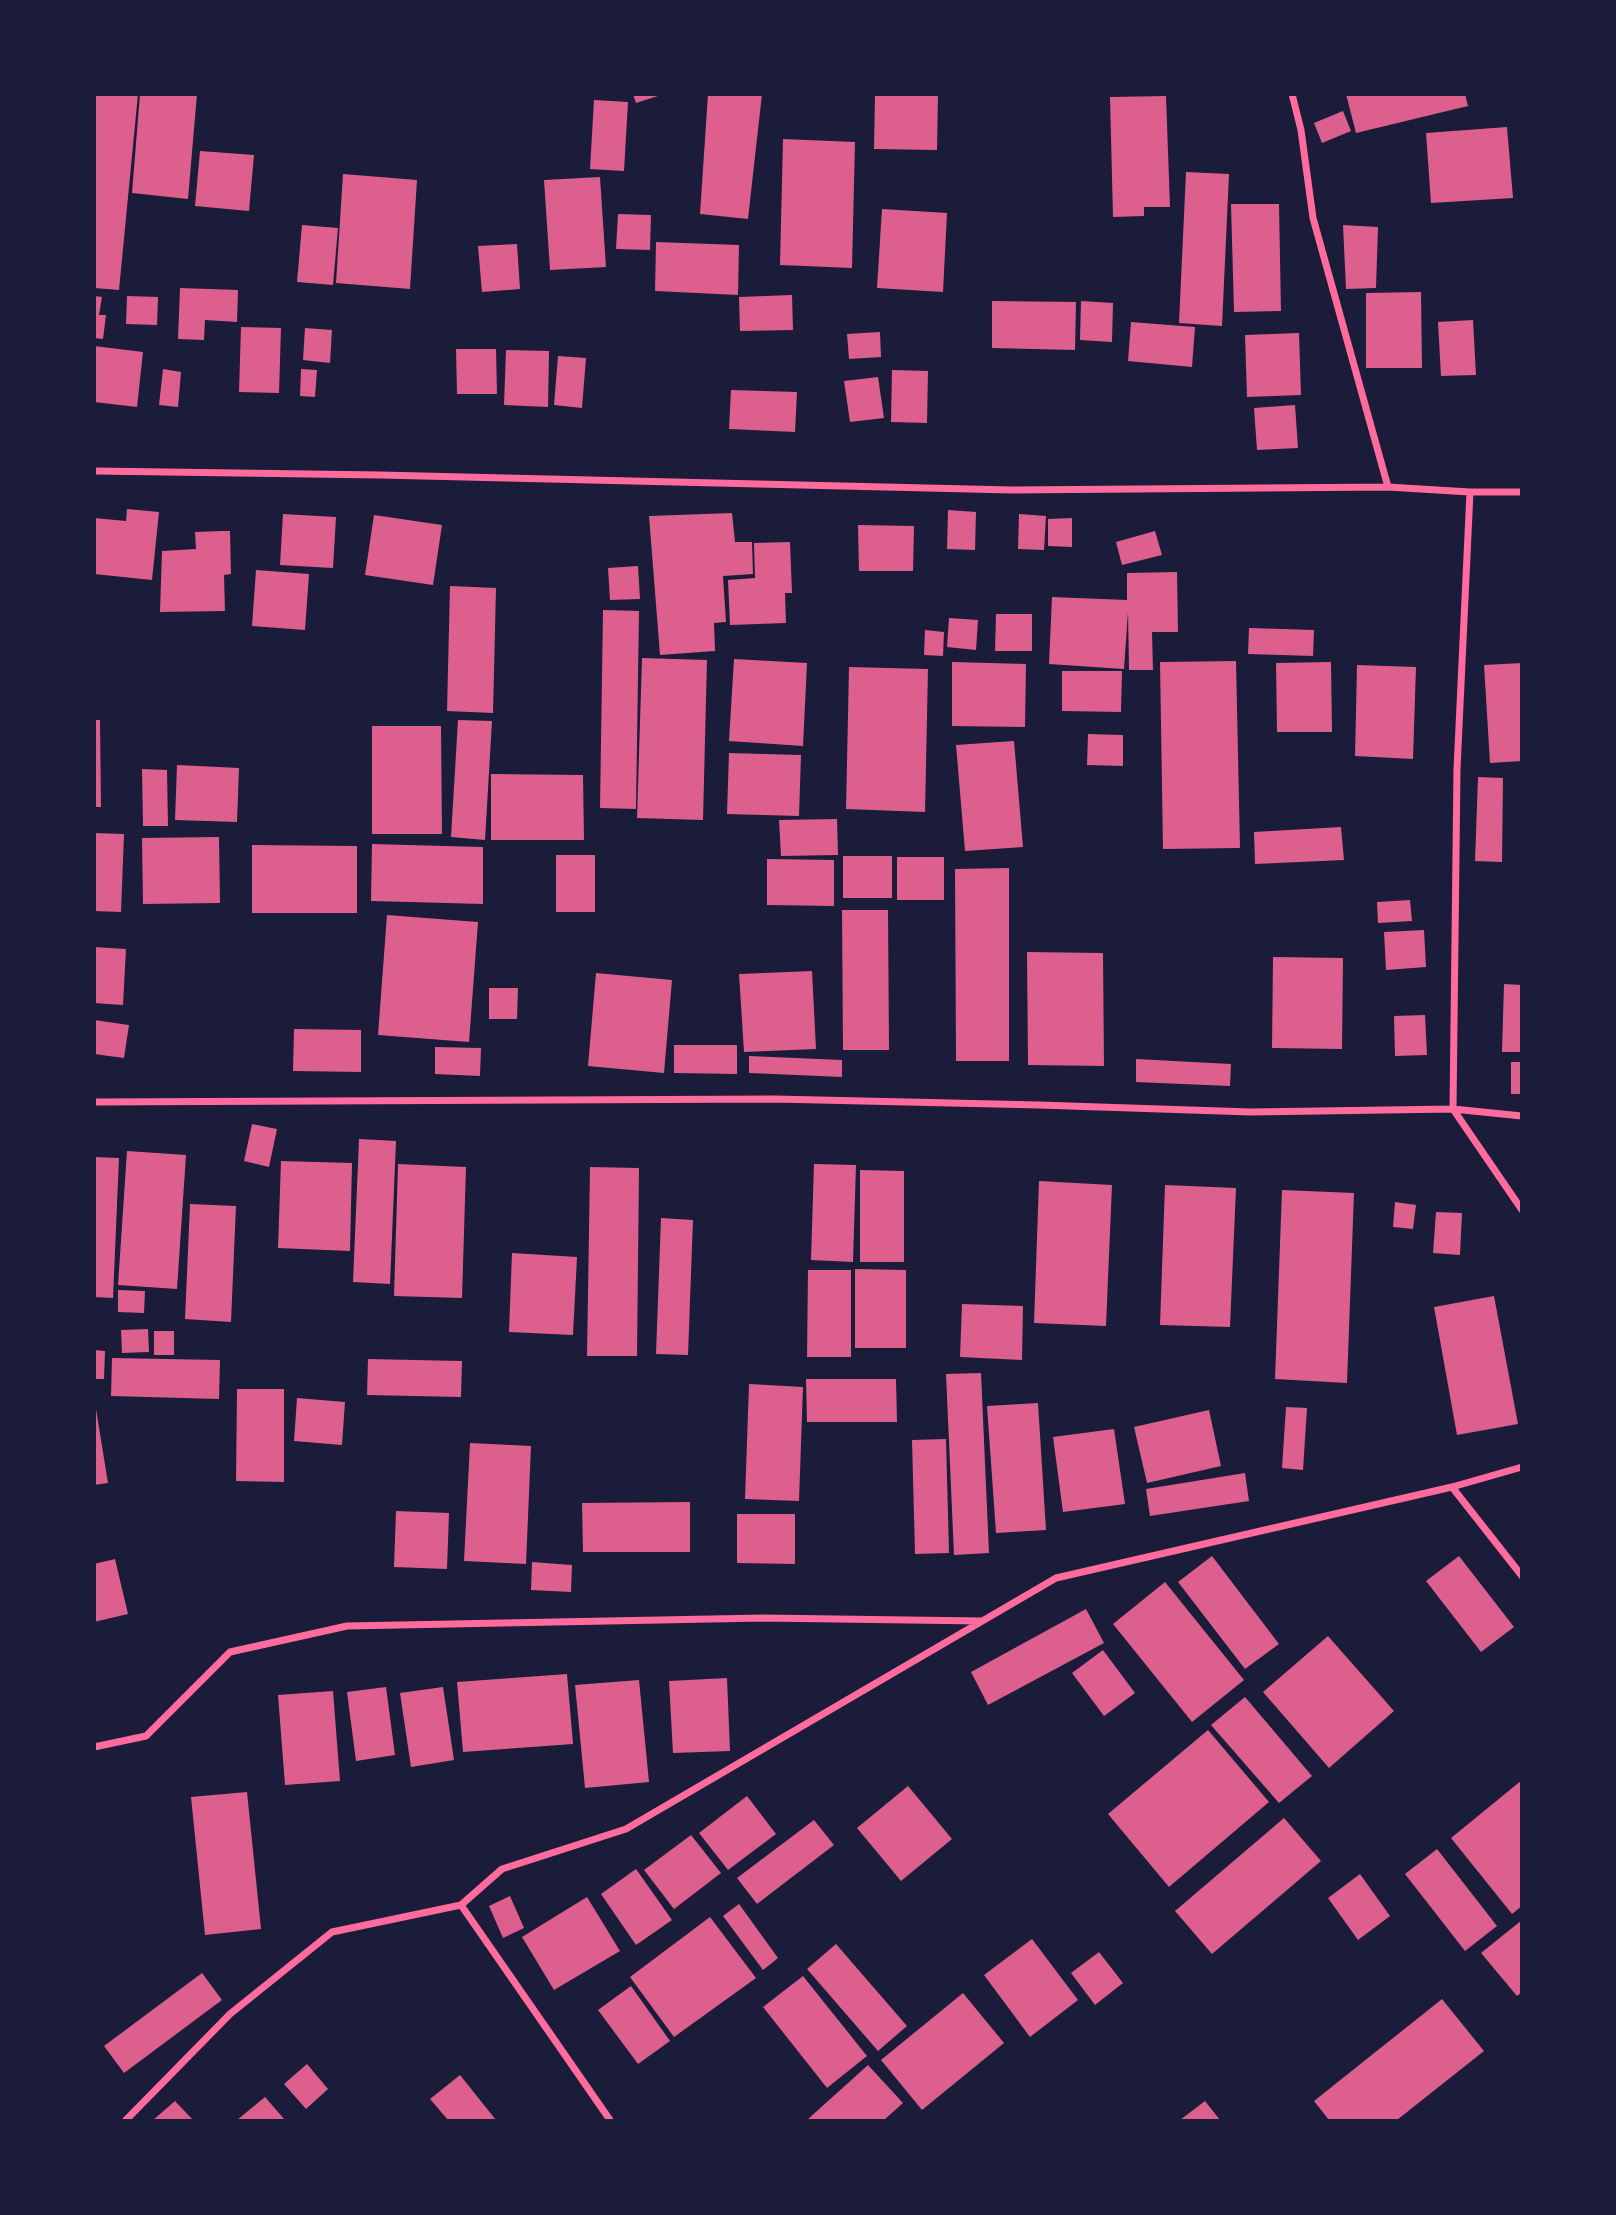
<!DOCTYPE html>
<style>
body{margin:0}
#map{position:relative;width:1616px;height:2215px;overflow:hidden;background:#1b1b3a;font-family:Jost,sans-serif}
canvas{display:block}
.frame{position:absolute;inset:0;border:96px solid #1b1b3a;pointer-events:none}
</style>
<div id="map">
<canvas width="1616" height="2215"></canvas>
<div class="frame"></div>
</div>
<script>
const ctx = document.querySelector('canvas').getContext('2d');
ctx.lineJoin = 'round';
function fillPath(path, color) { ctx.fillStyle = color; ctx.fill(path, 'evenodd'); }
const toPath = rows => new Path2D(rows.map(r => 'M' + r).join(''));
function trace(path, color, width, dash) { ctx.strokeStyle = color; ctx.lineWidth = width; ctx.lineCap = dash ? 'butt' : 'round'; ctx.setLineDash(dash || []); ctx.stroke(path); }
const building = toPath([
 [94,94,138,94,119,290,94,288],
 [140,94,197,94,188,199,132,193],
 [633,94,661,94,661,95,636,103],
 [708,94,762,94,748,219,700,214],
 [875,94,938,94,937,150,874,149],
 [1346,94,1465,94,1468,106,1356,133],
 [1166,96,1170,207,1144,207,1144,216,1113,217,1110,97],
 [594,100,628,102,624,171,590,169],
 [1343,111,1351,131,1322,143,1314,123],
 [1507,127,1513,198,1431,203,1426,133],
 [783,139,855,142,852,268,780,265],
 [200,151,254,155,249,211,195,206],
 [1186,172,1229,174,1222,326,1179,323],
 [343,174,417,180,410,289,336,283],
 [600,177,606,267,550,270,544,180],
 [1231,204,1279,204,1281,311,1234,312],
 [882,209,947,213,943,292,877,288],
 [618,214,651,215,650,250,616,249],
 [302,225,338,228,333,285,297,282],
 [1343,225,1378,227,1376,288,1346,289],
 [656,242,739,245,738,295,655,291],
 [517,244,520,289,482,292,478,246],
 [180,288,238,290,237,322,205,320,204,340,178,339],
 [1421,292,1422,368,1366,368,1366,293],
 [792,295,793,330,740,331,739,297],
 [94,296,102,297,99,315,106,315,103,339,94,338],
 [127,296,158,297,157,325,126,324],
 [992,301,1076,302,1075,350,992,348],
 [1081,301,1113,303,1112,342,1080,340],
 [1473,320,1476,375,1441,376,1438,322],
 [1131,322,1195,327,1192,367,1128,361],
 [241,327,281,328,279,393,239,392],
 [305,328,332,330,330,363,303,360],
 [880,332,881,357,849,359,847,334],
 [1299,333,1301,395,1247,397,1245,335],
 [94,346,143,352,137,407,94,402],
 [456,349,496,349,497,394,457,394],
 [506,350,549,351,548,407,504,405],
 [558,356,586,358,582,408,554,405],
 [163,369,181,372,178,407,159,405],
 [301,369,317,370,315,397,300,396],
 [892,370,928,371,927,423,891,422],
 [878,377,884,418,850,422,844,381],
 [731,390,797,392,795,432,729,429],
 [1295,405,1298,448,1257,450,1254,408],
 [127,509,159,512,152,580,94,574,94,518,126,521],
 [948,510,976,512,975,550,947,549],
 [732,513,735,542,752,542,753,574,723,576,726,622,714,623,715,651,660,655,649,516],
 [283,514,336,517,333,568,280,565],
 [1019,514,1046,516,1044,550,1018,549],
 [374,515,442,525,433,585,365,575],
 [1072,518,1072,547,1048,546,1048,519],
 [858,525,914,526,913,571,859,571],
 [223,531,230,531,231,574,224,575,225,611,160,612,162,551,196,549,195,532],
 [1155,531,1162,555,1122,565,1116,542],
 [790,542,792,593,785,593,786,623,730,625,728,580,755,578,754,543],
 [638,566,640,599,610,600,608,568],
 [256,570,309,574,305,630,252,626],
 [1177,572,1178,632,1152,632,1153,670,1129,670,1128,612,1124,669,1049,664,1052,597,1127,600,1127,573],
 [450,586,496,588,493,713,447,711],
 [603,610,639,611,636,809,600,808],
 [996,614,1032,614,1032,651,995,651],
 [949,618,978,620,976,650,947,647],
 [1249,628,1314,630,1313,656,1248,654],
 [925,630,944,632,943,656,924,655],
 [642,658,707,660,703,820,637,818],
 [734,659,807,663,803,746,729,741],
 [1236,661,1240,848,1163,849,1160,662],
 [952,662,1026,664,1025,727,952,726],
 [1331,662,1332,732,1277,732,1276,663],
 [1522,663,1522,761,1490,763,1484,665],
 [1357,665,1416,667,1413,759,1355,756],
 [849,667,928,669,925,812,846,809],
 [1062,671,1122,671,1121,712,1062,711],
 [94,720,100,720,101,807,94,807],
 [458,720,492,721,485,840,451,837],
 [372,726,441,726,442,834,372,834],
 [1088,734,1123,735,1123,766,1087,765],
 [1014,741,1023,847,965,851,956,745],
 [729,753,801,755,799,816,727,814],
 [177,765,239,768,237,822,175,820],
 [142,769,167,770,168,826,143,826],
 [491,774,583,775,584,840,491,840],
 [1478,777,1503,778,1502,862,1475,861],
 [837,819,838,855,781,856,779,820],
 [1341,827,1344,860,1255,864,1254,832],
 [94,833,124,834,121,912,94,911],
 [219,837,220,903,143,904,142,838],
 [372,844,483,847,483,904,371,901],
 [252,845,357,846,357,913,252,913],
 [556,855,595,855,595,912,556,912],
 [843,856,892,856,892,898,843,898],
 [897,857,944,857,944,900,897,900],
 [767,859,834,860,834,906,767,905],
 [1009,868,1009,1061,956,1061,955,869],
 [1410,900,1412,921,1378,923,1377,902],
 [842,910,888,910,889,1050,843,1050],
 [387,915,478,922,469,1042,378,1035],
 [1424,930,1426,967,1386,970,1384,932],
 [94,947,126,949,123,1005,94,1003],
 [1027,952,1103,953,1104,1066,1028,1065],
 [1273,957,1343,958,1342,1049,1272,1048],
 [812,971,816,1049,744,1052,739,974],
 [596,973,672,980,664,1073,588,1066],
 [1504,984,1522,985,1522,1052,1502,1052],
 [489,988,518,988,517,1019,489,1019],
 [1425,1015,1427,1055,1395,1056,1394,1016],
 [94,1020,129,1025,124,1058,94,1054],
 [294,1029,361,1030,361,1072,293,1071],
 [674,1045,737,1045,737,1074,674,1073],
 [435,1047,481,1048,480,1076,435,1074],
 [749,1056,842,1060,842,1077,749,1073],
 [1136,1059,1231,1064,1230,1086,1136,1082],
 [1511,1062,1522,1062,1522,1094,1511,1094],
 [252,1124,277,1129,269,1167,244,1161],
 [359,1139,396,1141,390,1284,353,1282],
 [127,1151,186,1155,177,1289,118,1285],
 [94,1157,119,1158,113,1298,94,1297],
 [281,1161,352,1163,350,1251,278,1248],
 [398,1164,466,1167,462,1298,394,1296],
 [814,1164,856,1165,853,1262,811,1260],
 [590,1167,639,1168,637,1356,587,1356],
 [860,1170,904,1171,904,1262,860,1262],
 [1039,1181,1112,1185,1106,1326,1034,1323],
 [1165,1185,1236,1188,1230,1327,1160,1325],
 [1282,1190,1354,1193,1347,1383,1275,1379],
 [1395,1202,1416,1205,1413,1229,1393,1227],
 [190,1204,236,1206,231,1322,185,1319],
 [1436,1212,1462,1213,1460,1255,1433,1253],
 [661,1218,693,1220,688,1355,656,1354],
 [512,1253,577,1257,573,1335,509,1332],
 [855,1269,906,1270,906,1348,855,1348],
 [808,1270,851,1270,851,1357,807,1357],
 [118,1290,145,1291,144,1313,118,1312],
 [1494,1296,1518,1424,1457,1435,1434,1307],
 [962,1304,1023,1306,1022,1360,960,1357],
 [148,1329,149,1352,122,1353,121,1330],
 [154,1331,174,1331,174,1355,154,1355],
 [94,1350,105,1351,104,1379,94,1379],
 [112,1358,220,1360,219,1399,111,1396],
 [368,1359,462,1361,461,1397,367,1395],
 [981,1373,989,1553,954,1555,946,1374],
 [806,1379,896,1379,897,1422,807,1422],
 [749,1384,803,1387,799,1501,745,1499],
 [237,1389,284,1389,284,1482,236,1481],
 [297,1398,345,1402,342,1445,294,1441],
 [1038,1403,1046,1530,996,1533,987,1406],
 [1286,1407,1307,1408,1303,1470,1282,1468],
 [96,1409,108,1483,94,1485,94,1410],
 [1209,1410,1221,1466,1147,1483,1134,1427],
 [1114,1429,1125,1504,1063,1512,1053,1437],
 [946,1439,949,1553,915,1554,912,1440],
 [470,1443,531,1446,526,1564,464,1561],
 [1245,1473,1249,1501,1150,1516,1146,1489],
 [690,1502,690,1552,583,1552,582,1503],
 [396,1511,449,1513,447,1569,394,1567],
 [737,1514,795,1514,795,1564,737,1563],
 [1212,1556,1279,1644,1245,1669,1178,1582],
 [1459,1556,1514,1627,1481,1652,1426,1581],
 [115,1559,128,1614,94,1622,94,1564],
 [532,1562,572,1565,571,1592,531,1590],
 [1165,1582,1244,1680,1192,1722,1113,1624],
 [1086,1609,1104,1643,988,1705,971,1672],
 [1328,1636,1394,1711,1329,1768,1263,1692],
 [1103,1650,1135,1693,1104,1716,1072,1673],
 [567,1674,573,1744,463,1752,457,1682],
 [727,1678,730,1751,673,1753,669,1681],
 [639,1680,649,1782,585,1788,575,1685],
 [386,1687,395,1755,356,1761,347,1692],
 [443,1687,454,1760,411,1767,400,1693],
 [333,1691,340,1781,285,1785,278,1695],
 [1245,1697,1312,1776,1279,1803,1211,1725],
 [1208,1730,1269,1802,1169,1887,1108,1814],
 [1522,1780,1522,1906,1512,1914,1451,1838],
 [908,1786,952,1839,901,1881,857,1828],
 [247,1792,261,1929,205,1935,191,1797],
 [747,1796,776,1834,728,1870,699,1833],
 [1284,1818,1321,1861,1212,1954,1175,1911],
 [814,1820,834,1845,757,1904,737,1878],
 [691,1835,721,1873,674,1909,644,1870],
 [1437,1849,1497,1926,1465,1951,1405,1874],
 [636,1869,672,1920,636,1945,601,1894],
 [1360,1874,1390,1916,1358,1940,1328,1898],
 [510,1896,524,1928,503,1938,489,1906],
 [587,1897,620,1951,554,1990,522,1937],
 [739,1904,778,1958,763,1970,723,1916],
 [710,1917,756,1978,674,2037,630,1977],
 [1522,1920,1522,1992,1517,1996,1481,1953],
 [1032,1939,1078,2000,1030,2037,984,1975],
 [836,1944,907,2026,878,2051,807,1969],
 [1099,1952,1123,1983,1095,2005,1071,1973],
 [202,1973,222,2000,124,2073,104,2046],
 [803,1976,867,2056,827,2088,763,2007],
 [631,1986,670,2041,638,2064,598,2010],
 [963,1993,1004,2043,922,2110,881,2060],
 [1442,1999,1484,2051,1397,2120,1329,2120,1314,2101],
 [307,2064,328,2089,306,2109,284,2084],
 [868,2065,903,2103,884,2120,807,2120],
 [460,2075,496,2120,448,2120,430,2099],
 [265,2097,285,2120,237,2120],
 [175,2101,193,2120,153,2120],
 [1205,2101,1220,2120,1180,2120]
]);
const minor = toPath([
 [1292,94,1301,130,1313,218,1388,487],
 [94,471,380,475,1011,490,1388,487,1470,492,1522,492],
 [1470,492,1457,769,1453,1109,1522,1210],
 [94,1102,775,1099,1039,1105,1251,1112,1453,1109,1522,1116],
 [1452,1487,1522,1576],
 [94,1747,146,1736,230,1652,347,1626,763,1618,981,1621],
 [461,1905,610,2120],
 [126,2120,230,2014,332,1932,461,1905,502,1869,626,1829,1056,1578,1452,1487,1522,1467]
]);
fillPath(building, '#dd5f8e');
trace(minor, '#ff6b9d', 7);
</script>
